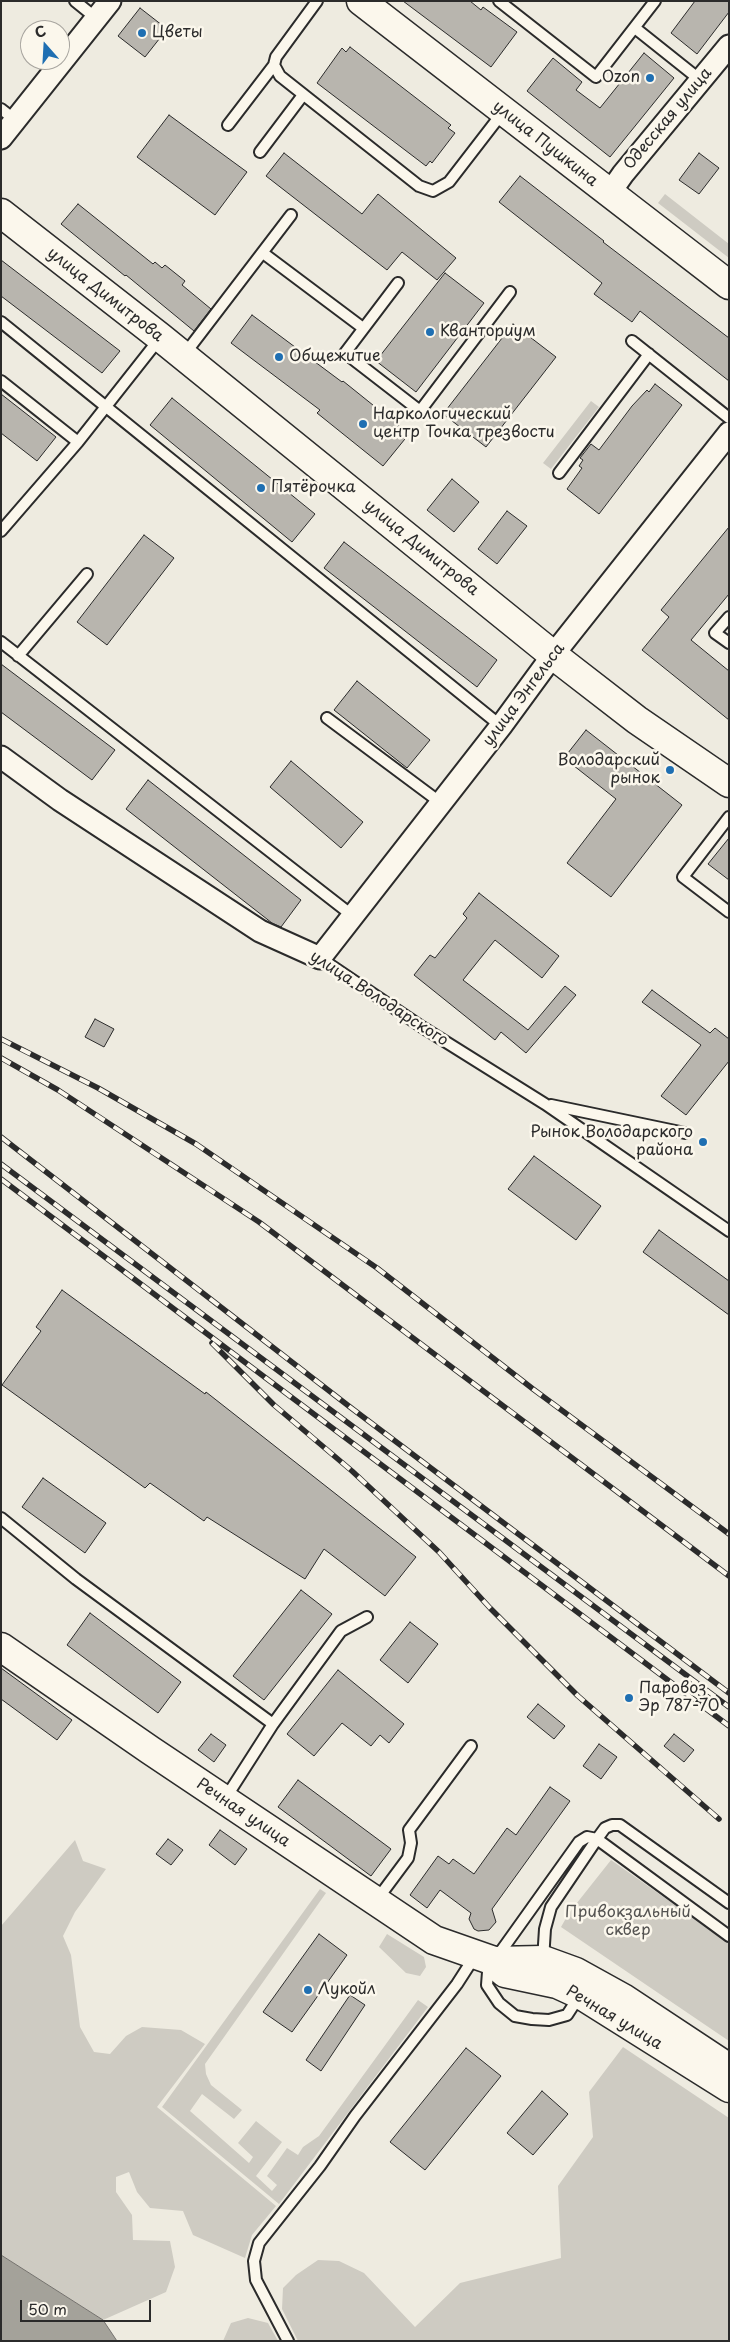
<!DOCTYPE html>
<meta charset="utf-8">
<style>
body{margin:0}
#map{position:relative;width:730px;height:2342px;overflow:hidden;background:#eeebe0;font-family:"Playpen Sans",sans-serif}
canvas{display:block}
.frame{position:absolute;inset:0;border:2px solid #2b2b2b;pointer-events:none}
.north{position:absolute;left:20px;top:20px;width:50px;height:50px;box-sizing:border-box;background:#fbf7ec;border:1px solid #a8a59f;border-radius:50%;rotate:341deg;font-size:14px;font-weight:700;line-height:20px;text-align:center;color:#2b2b2b}
.north::after{content:'';display:block;margin:auto;width:18px;height:22px;background:#1f6fb2;clip-path:polygon(50% 0,100% 100%,50% 72%,0 100%)}
.scale{position:absolute;left:20px;top:2300px;width:131px;height:22px;box-sizing:border-box;border:2px solid #2b2b2b;border-top:0;padding-left:6px;font-size:15px;line-height:18px;white-space:nowrap;color:#2b2b2b;-webkit-text-stroke:4px #fbf7ec;paint-order:stroke}
</style>
<div id="map">
<canvas width="730" height="2342"></canvas>
<div class="frame"></div>
<div class="north">С</div>
<div class="scale">50 m</div>
</div>
<script>
const ctx = document.querySelector('canvas').getContext('2d');
ctx.lineJoin = 'round';
function fillPath(path, color) { ctx.fillStyle = color; ctx.fill(path, 'evenodd'); }
const toPath = rows => new Path2D(rows.map(r => 'M' + r).join(''));
function trace(path, color, width, dash) { ctx.strokeStyle = color; ctx.lineWidth = width; ctx.lineCap = dash ? 'butt' : 'round'; ctx.setLineDash(dash || []); ctx.stroke(path); }
function write(font, color, halo, rows, align = 'center') {
  ctx.font = font + ' "Playpen Sans",sans-serif'; ctx.lineWidth = 5; ctx.setLineDash([]); ctx.textBaseline = 'middle'; ctx.strokeStyle = halo; ctx.fillStyle = color; for (const [text, x, y, turn = 0] of rows) {
    ctx.save(); ctx.translate(x, y); ctx.rotate((+turn || 0) * Math.PI / 180); ctx.textAlign = isNaN(turn) ? turn : align; if (halo) ctx.strokeText(text, 0, 0); ctx.fillText(text, 0, 0); ctx.restore();
  }
}
const green = toPath([
 [665,194,729,244,729,258,658,203],
 [591,401,599,407,551,469,543,463],
 [75,1840,83,1861,106,1869,75,1912,63,1936,71,1955,80,2027,94,2052,110,2054,126,2036,142,2027,181,2030,205,2044,157,2107,276,2206,252,2235,245,2258,193,2235,183,2211,150,2208,137,2192,129,2172,116,2177,116,2192,132,2215,133,2240,170,2241,175,2267,166,2292,103,2320,1,2255,1,1926],
 [611,1860,729,1943,729,2041,561,1927,569,1913],
 [320,1889,326,1893,205,2064,206,2074,211,2085,242,2110,234,2119,202,2094,190,2111,249,2163,253,2157,238,2143,256,2121,282,2142,256,2176,272,2191,277,2185,267,2176,287,2148,298,2155,303,2147,319,2136,418,2000,428,2007,279,2204,162,2107],
 [387,1934,424,1957,426,1967,420,1976,406,1973,379,1947],
 [623,2047,729,2118,729,2341,298,2341,282,2309,283,2288,296,2275,318,2260,339,2261,364,2273,415,2327,460,2283,561,2258,558,2186,593,2137,589,2092],
 [248,2318,268,2323,278,2341,223,2341,231,2323]
]);
const water = toPath([
 [1,2255,103,2320,117,2341,1,2341,1,2255]
]);
const building = toPath([
 [403,1,470,1,481,10,483,7,517,32,491,67,403,1],
 [695,1,729,1,729,12,697,54,671,33,695,1],
 [140,8,167,29,145,57,118,36,140,8],
 [350,47,451,125,448,128,455,133,432,163,430,161,426,166,317,83,342,48,346,52,350,47],
 [644,53,674,78,610,157,527,91,553,58,582,82,576,90,600,108,644,53],
 [169,115,247,172,215,215,137,157,169,115],
 [284,153,362,214,378,194,456,258,437,280,402,252,387,270,266,176,284,153],
 [699,153,719,168,699,194,679,180,699,153],
 [520,176,604,241,603,242,729,338,729,381,640,311,632,322,594,294,602,283,499,202,520,176],
 [78,204,153,264,155,262,162,268,165,265,185,281,182,285,211,309,194,331,126,275,125,276,61,224,78,204],
 [1,260,120,351,102,373,1,296,1,260],
 [445,273,484,303,416,392,376,361,445,273],
 [252,315,342,382,343,381,409,434,383,466,317,413,320,410,231,343,252,315],
 [513,324,556,357,486,447,443,414,513,324],
 [655,384,682,405,599,514,567,489,582,468,579,466,583,460,580,458,591,444,599,450,632,406,647,390,649,392,655,384],
 [1,394,56,437,37,461,1,433,1,394],
 [172,398,315,514,292,542,150,425,172,398],
 [452,479,479,502,454,532,427,510,452,479],
 [507,511,527,526,497,564,478,549,507,511],
 [729,527,729,594,691,640,729,671,729,720,642,650,669,617,661,610,729,527],
 [144,535,174,558,107,645,77,622,144,535],
 [344,542,497,660,477,687,324,568,344,542],
 [1,664,115,750,92,780,1,712,1,664],
 [357,681,430,740,407,768,334,710,357,681],
 [586,730,682,805,611,897,567,863,616,799,564,758,586,730],
 [291,761,363,822,341,848,270,787,291,761],
 [148,780,301,900,281,927,272,923,126,809,148,780],
 [729,838,729,880,708,864,729,838],
 [479,893,559,956,542,978,495,940,463,980,528,1030,565,986,576,995,526,1053,501,1032,495,1040,414,975,430,955,435,958,467,918,463,914,479,893],
 [652,990,710,1033,715,1028,729,1039,729,1061,686,1115,661,1096,701,1045,642,1002,652,990],
 [95,1019,114,1029,104,1047,85,1037,95,1019],
 [534,1156,601,1206,576,1240,508,1189,534,1156],
 [659,1230,729,1281,729,1315,643,1252,659,1230],
 [62,1290,205,1394,206,1392,416,1557,385,1596,324,1549,305,1579,207,1517,204,1521,150,1483,145,1488,2,1385,41,1331,36,1327,62,1290],
 [43,1478,106,1523,85,1553,22,1507,43,1478],
 [301,1590,332,1614,264,1700,233,1676,301,1590],
 [90,1613,181,1682,158,1713,67,1645,90,1613],
 [410,1622,438,1644,408,1683,380,1660,410,1622],
 [1,1668,72,1720,57,1740,1,1699,1,1668],
 [338,1670,404,1724,389,1743,380,1735,371,1746,342,1723,314,1756,287,1734,338,1670],
 [538,1704,565,1726,554,1739,527,1717,538,1704],
 [211,1734,226,1745,214,1762,198,1750,211,1734],
 [674,1734,694,1750,684,1762,664,1746,674,1734],
 [599,1744,617,1757,601,1779,583,1766,599,1744],
 [298,1780,391,1849,371,1876,278,1807,298,1780],
 [550,1787,570,1801,492,1909,496,1922,489,1930,478,1931,474,1929,469,1919,471,1913,440,1890,427,1908,410,1895,438,1856,449,1864,453,1859,474,1874,507,1828,516,1835,550,1787],
 [220,1830,247,1849,235,1865,209,1845,220,1830],
 [168,1839,183,1850,171,1865,156,1854,168,1839],
 [319,1934,347,1955,292,2032,263,2012,319,1934],
 [350,1995,365,2005,321,2071,306,2060,350,1995],
 [466,2048,501,2076,425,2170,390,2142,466,2048],
 [542,2091,568,2114,533,2155,507,2133,542,2091]
]);
const lane = toPath([
 [75,1,96,18],
 [317,1,276,57,274,65,280,76,419,186,433,191,449,182,503,112],
 [499,1,596,77,655,1],
 [635,28,694,75],
 [1,109,15,120],
 [228,125,274,65],
 [260,152,303,95],
 [263,253,363,328],
 [398,283,345,353,420,411,510,292],
 [1,322,501,726],
 [632,341,729,418],
 [184,355,291,215],
 [1,381,78,442],
 [559,473,649,354],
 [1,531,78,442,160,338],
 [729,617,715,633,729,643],
 [1,642,353,916],
 [18,656,87,574],
 [327,718,441,803],
 [729,817,683,877,729,912],
 [320,958,422,1027,545,1104,729,1231],
 [551,1105,685,1133],
 [1,1518,76,1579,273,1724,225,1799],
 [273,1724,341,1631,367,1617],
 [376,1901,408,1858,411,1843,409,1830,471,1746],
 [543,1960,545,1929,551,1907,597,1839,605,1828,612,1825,620,1825,729,1903],
 [580,1995,567,2015,549,2020,532,2019,515,2016,499,2003,487,1985,488,1972,494,1961,579,1842,587,1837,597,1839,729,1936],
 [288,2341,256,2280,254,2261,259,2243,320,2166,355,2116,457,1984,475,1956]
]);
const street = toPath([
 [1,138,110,1],
 [609,194,623,174,729,46],
 [1,757,60,800,260,931,320,958,501,726,553,655,729,433]
]);
const secondary = toPath([
 [361,1,729,285],
 [1,213,160,337,553,655,637,720,729,783]
]);
const primary = toPath([
 [1,1647,150,1750,434,1940,494,1961,543,1960,576,1972,623,1998,729,2068],
 [498,1967,505,1973,557,1984,581,1995,729,2088]
]);
const rail = toPath([
 [1,1039,98,1088,196,1144,377,1268,533,1389,729,1534],
 [1,1058,58,1090,259,1222,729,1576],
 [1,1137,350,1407,729,1693],
 [1,1164,729,1707],
 [1,1179,729,1726],
 [212,1343,274,1405,352,1471,439,1552,490,1608,578,1696,719,1819]
]);
const markers = [
 [142,33,5,"#1f6fb2"],
 [650,78,5,"#1f6fb2"],
 [430,332,5,"#1f6fb2"],
 [279,357,5,"#1f6fb2"],
 [363,424,5,"#1f6fb2"],
 [261,488,5,"#1f6fb2"],
 [670,770,5,"#1f6fb2"],
 [703,1142,5,"#1f6fb2"],
 [629,1698,5,"#1f6fb2"],
 [308,1990,5,"#1f6fb2"]
];
const poiNames = [
 ["Цветы",152,33],
 ["Ozon",640,78,"right"],
 ["Кванториум",440,332],
 ["Общежитие",289,357],
 ["Наркологический",373,415],
 ["центр Точка трезвости",373,433],
 ["Пятёрочка",271,488],
 ["Володарский",660,761,"right"],
 ["рынок",660,779,"right"],
 ["Рынок Володарского",693,1133,"right"],
 ["района",693,1151,"right"],
 ["Паровоз",639,1689],
 ["Эр 787-70",639,1707],
 ["Лукойл",318,1990]
];
const streetNames = [
 ["Одесская улица",668,119,-50],
 ["улица Пушкина",545,144,38],
 ["улица Димитрова",105,295,38],
 ["улица Димитрова",421,548,39],
 ["улица Энгельса",524,695,-53],
 ["улица Володарского",379,999,33],
 ["Речная улица",243,1813,34],
 ["Речная улица",614,2018,31]
];
const parkNames = [
 ["Привокзальный",628,1913],
 ["сквер",628,1931]
];
fillPath(green, '#cecbc2');
fillPath(water, '#a4a29a');
trace(water, '#74726e', 1);
fillPath(building, '#b8b5ae');
trace(building, '#2b2b2b', 1);
trace(lane, '#2b2b2b', 14);
trace(street, '#2b2b2b', 25);
trace(secondary, '#2b2b2b', 31);
trace(primary, '#2b2b2b', 31);
trace(lane, '#fbf7ec', 10);
trace(street, '#fbf7ec', 21);
trace(secondary, '#fbf7ec', 28);
trace(primary, '#fbf7ec', 28);
trace(rail, '#2b2b2b', 5.5);
trace(rail, '#fbf7ec', 4, [11]);
for (const [x, y, r, color] of markers) { const dot = new Path2D(); dot.arc(x, y, r, 0, 2 * Math.PI); ctx.fillStyle = color; ctx.fill(dot); trace(dot, '#fbf7ec', 2); }
write('16px', '#2b2b2b', '#fbf7ec', poiNames, 'left');
write('16px', '#2b2b2b', '#fbf7ec', streetNames);
write('16px', '#545351', '#fbf7ec', parkNames);
</script>
